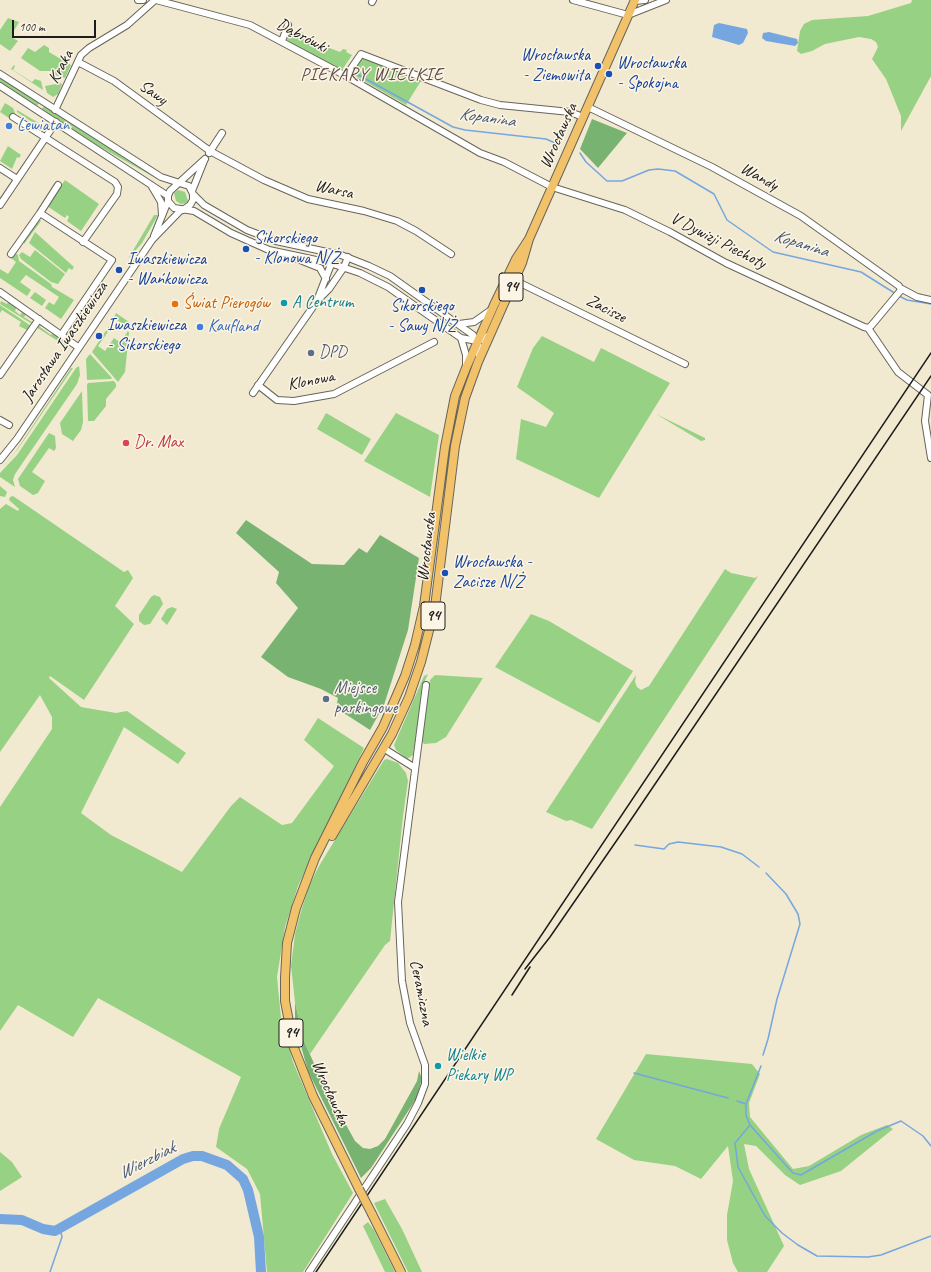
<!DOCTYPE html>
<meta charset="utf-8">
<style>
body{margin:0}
#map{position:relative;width:931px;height:1272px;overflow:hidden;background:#f2ead0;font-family:Caveat,sans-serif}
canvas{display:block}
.scale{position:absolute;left:12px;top:20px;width:84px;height:18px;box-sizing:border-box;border:2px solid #1c1c1c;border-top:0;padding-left:5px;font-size:12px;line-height:14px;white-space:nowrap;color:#1c1c1c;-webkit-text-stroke:3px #fcf5e5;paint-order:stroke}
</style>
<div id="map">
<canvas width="931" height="1272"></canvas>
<div class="scale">100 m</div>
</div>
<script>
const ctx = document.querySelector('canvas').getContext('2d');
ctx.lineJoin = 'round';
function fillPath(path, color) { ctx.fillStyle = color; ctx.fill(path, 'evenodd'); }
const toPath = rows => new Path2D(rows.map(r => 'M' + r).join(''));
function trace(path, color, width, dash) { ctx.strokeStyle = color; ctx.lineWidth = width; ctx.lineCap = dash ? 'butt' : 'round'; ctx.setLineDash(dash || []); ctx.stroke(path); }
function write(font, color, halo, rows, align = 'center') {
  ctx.font = font + ' Caveat,sans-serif'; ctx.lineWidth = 3; ctx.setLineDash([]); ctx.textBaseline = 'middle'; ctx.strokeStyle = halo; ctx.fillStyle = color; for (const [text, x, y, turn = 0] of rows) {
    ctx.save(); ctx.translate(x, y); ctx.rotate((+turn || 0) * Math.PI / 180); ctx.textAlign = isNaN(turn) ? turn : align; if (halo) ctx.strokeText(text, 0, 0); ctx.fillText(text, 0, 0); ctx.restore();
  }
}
const green = toPath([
 [912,0,931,0,931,76,901,131,901,116,886,79,872,59,878,47,876,42,871,39,859,37,825,44,812,51,801,54,797,51,800,31,804,24,812,20,868,16,911,3],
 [8,18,19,22,12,34,13,38,18,41,10,51,0,44,0,30],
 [290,30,304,33,303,38,340,52,343,49,347,50,346,52,352,55,342,70,289,42,287,39],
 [44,45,49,48,49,52,71,65,65,78,55,75,54,71,40,71,21,58,28,48,35,52],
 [363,58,421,81,406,105,352,74,358,60],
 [14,65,15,66,13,70,32,82,35,79,41,81,43,90,11,69],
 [0,78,39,103,37,106,0,83],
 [56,80,62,84,58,94,53,97,47,93,45,86,56,84],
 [5,103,13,108,15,113,9,118,0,112],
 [44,106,122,156,159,180,95,144,42,109],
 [17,110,42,125,39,129,38,126,17,112],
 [8,146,21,155,19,158,17,157,12,169,0,161],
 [65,180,99,204,81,231,67,221,69,217,67,215,65,218,47,206],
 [178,190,185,192,188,201,186,203,181,204,176,201,174,193],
 [154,215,158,215,142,243,128,259],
 [39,219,41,221,24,244,24,240],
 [35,232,74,267,72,270,69,268,66,273,29,243],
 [35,250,65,274,58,284,51,282,21,259,19,255,22,252,30,257],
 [15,253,18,255,19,261,51,284,52,287,74,300,61,319,45,308,49,302,54,305,59,297,26,275,20,282,31,290,27,296,0,278,0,269,8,274,16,262,11,258],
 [35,292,46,300,42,306,30,298],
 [1,301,7,304,9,301,17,306,15,311,20,315,23,311,27,313,24,317,32,322,34,320,34,322,32,324,0,304],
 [0,305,31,326,27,330,19,326,21,322,2,310,0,313],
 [88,306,92,308,87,317,78,330,76,330,73,328],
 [116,313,129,322,131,324,127,327,114,318],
 [41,325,40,327,51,335,53,333,69,344,67,347,36,327],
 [109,326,110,329,98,346,105,351,114,338,118,341,122,340,128,331,129,333,125,372,118,382,92,352],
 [542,336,594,362,601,348,670,383,599,498,516,459,521,419,546,427,554,413,517,387,533,348],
 [90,354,112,378,111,379,87,380,86,359],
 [79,366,80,375,77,384,15,474,13,480,15,487,0,477,0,473,17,455,76,368],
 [71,368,73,368,18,449,0,471,16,451],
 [114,381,116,384,116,387,106,399,106,406,94,421,88,421,87,385,88,383],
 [82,391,83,422,81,430,73,441,62,434,60,423],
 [326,413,371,439,362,455,317,429],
 [396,413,439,435,430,497,364,461],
 [656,414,705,438,705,440,701,441],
 [49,433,55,436,56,448,54,451,49,448,32,472,45,481,38,493,33,495,20,486,18,479],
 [0,486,7,492,5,497,0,496],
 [13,496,124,572,128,570,133,578,115,606,134,624,84,700,50,676,49,678,81,707,116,713,127,711,186,753,178,764,124,727,81,813,111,835,182,872,231,806,240,797,282,825,292,823,334,766,304,740,318,718,364,748,298,886,285,927,277,977,281,1018,293,1062,332,1154,353,1193,303,1272,267,1272,260,1194,247,1169,216,1147,219,1129,241,1077,98,998,73,1037,18,1005,0,1031,0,807,52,729,52,717,40,695,0,752,0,509,6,504,18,511,19,509,9,500,10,497],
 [725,569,731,573,755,578,758,576,592,829,571,820,566,821,546,812,636,675,635,682,637,687,641,690,649,686],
 [154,595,160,597,163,604,150,624,144,625,139,621,139,615,151,597],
 [172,607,177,609,167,625,161,619,167,609],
 [531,614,549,621,633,671,599,723,495,667],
 [428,674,424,683,413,755,407,759,396,750,394,745,424,676],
 [435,675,483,678,446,737,436,743,424,744,421,741,429,687,430,680],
 [387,759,398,763,406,773,408,781,403,816,390,941,385,945,310,1054,303,1039,295,1002,291,966,295,934,302,908,310,884,319,866,384,760],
 [646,1054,752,1064,760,1074,749,1103,750,1117,793,1169,809,1166,861,1135,887,1125,893,1129,841,1171,800,1185,785,1175,756,1146,744,1144,749,1169,784,1246,767,1272,738,1272,733,1263,727,1240,727,1215,733,1181,728,1146,701,1179,675,1166,634,1160,596,1139],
 [0,1152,12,1162,22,1177,0,1191],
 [385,1199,402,1229,422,1272,408,1272,374,1203],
 [368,1222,374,1230,395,1272,385,1272,363,1226]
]);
const forest = toPath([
 [592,119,627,133,598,168,580,149],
 [246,520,312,564,344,565,359,548,367,553,380,535,419,558,408,630,384,705,370,730,336,708,338,698,321,689,288,677,261,657,298,608,276,583,279,572,236,533],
 [295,1002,303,1039,322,1081,355,1141,363,1148,370,1149,378,1146,385,1139,417,1081,419,1071,422,1079,416,1099,371,1168,361,1178,308,1071,295,1025]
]);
const water = toPath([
 [719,23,747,29,748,33,743,43,739,45,712,37,714,25],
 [769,32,797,39,798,43,795,46,766,41,762,38,763,33]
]);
const stream = toPath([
 [355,73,453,127,465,130,546,139,555,143],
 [580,153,586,162,607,181,622,181,649,170,658,169,675,171,714,194,727,220,773,252,861,272,896,294],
 [899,296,907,300,931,304],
 [635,845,664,849,669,844,678,842,721,847,742,854,759,867],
 [763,1055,768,1039,777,999,800,924,798,914,786,894,766,873],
 [761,1066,746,1104,746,1115,750,1125,793,1173,801,1175,877,1131,901,1121,923,1136,931,1146],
 [634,1073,728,1098],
 [737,1101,746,1104],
 [750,1125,735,1143,738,1167,765,1216,782,1233,798,1245,817,1256,868,1257,881,1255,931,1236],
 [50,1272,62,1237,60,1229]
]);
const river = toPath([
 [0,1219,22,1220,43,1229,55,1231,183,1159,193,1156,202,1156,227,1165,243,1179,248,1190,259,1237,261,1272]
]);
const minor = toPath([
 [138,0,143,0],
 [156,0,250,25,346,76,480,153,504,162,552,187,625,210,670,232,726,263,864,327,868,328,871,326,901,290,899,286,801,216,712,167,588,107],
 [573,0,628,15,666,0],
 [634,1,645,0],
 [372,2,373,0],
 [282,41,288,25],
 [78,62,114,81,210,151,264,180,308,199,364,211,397,221,416,231,451,254],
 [0,74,161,177,189,186,193,194,193,200,190,205,183,210],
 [346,76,361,54,481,100,500,105,570,112,583,117],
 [0,86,168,196],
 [55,110,81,55,89,48,127,25,155,0],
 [13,117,115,182,118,187,117,194,83,242],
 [209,153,222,133],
 [205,159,170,191,168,196,168,201,174,208,194,211,231,233,269,250,330,263,360,273,388,287,461,338,477,341,484,339,490,334],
 [0,168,17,179],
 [151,185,161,202,162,215],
 [192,191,204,161],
 [193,194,204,205,247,230,276,241,341,255,369,266,390,276,473,335,479,346,479,357],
 [0,205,56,122],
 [40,213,58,185],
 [154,236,168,201],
 [11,254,40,213,112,260,62,334],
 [295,258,320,268,326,279],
 [514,280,685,364],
 [902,289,917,297,931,300],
 [0,292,78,347],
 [318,298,335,254],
 [459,324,474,322,491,310],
 [868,328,898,372,928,395,925,421,931,458],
 [461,338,466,355,466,365],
 [0,375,39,319],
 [258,385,277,400,294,401,334,394,434,342],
 [253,393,317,301,329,289,344,267,348,257],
 [0,420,9,425],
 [0,460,17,439,152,240,181,210],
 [383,748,415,768],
 [309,1272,407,1124,418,1103,425,1084,425,1065,410,1023,402,981,398,902,426,685]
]);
const major = toPath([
 [332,836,392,734,409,697,421,662,435,607,455,446,465,398,478,362,522,263,529,239,635,0],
 [359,1189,313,1096,294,1048,285,1001,285,978,287,943,296,908,315,858,363,762,383,727,405,676,415,645,424,606,445,447,455,396,466,368,494,305,516,259,529,239],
 [372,1214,401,1272]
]);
const rail = toPath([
 [525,969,550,937,626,827,931,376],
 [512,995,530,967],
 [316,1272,931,353]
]);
const majorBridge = toPath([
 [359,1189,372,1214]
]);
const markers = [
 [598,66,4,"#1a4fb4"],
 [609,74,4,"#1a4fb4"],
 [9,126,4,"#3f7fe0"],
 [246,249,4,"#1a4fb4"],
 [119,270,4,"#1a4fb4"],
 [422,290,4,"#1a4fb4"],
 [284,303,4,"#0f9aa8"],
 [175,304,4,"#e8710a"],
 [200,327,4,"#3f7fe0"],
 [99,336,4,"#1a4fb4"],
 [311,353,4,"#5c6f8a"],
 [126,443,4,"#e0444e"],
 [445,573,4,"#1a4fb4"],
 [326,699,4,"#5c6f8a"],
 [438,1066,4,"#0f9aa8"]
];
const shields = [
 [511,287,24],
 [433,616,24],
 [291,1033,24]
];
const shieldNames = [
 ["94",511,287],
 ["94",433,616],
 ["94",291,1033]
];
const streetNames = [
 ["Dąbrówki",302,36,28],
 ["Kraka",61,67,-62],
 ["Sawy",153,93,36],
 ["Wrocławska",559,136,-66],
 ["Wandy",759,177,29],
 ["Warsa",334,190,13],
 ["V Dywizji Piechoty",718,241,27],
 ["Zacisze",606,309,27],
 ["Jarosława Iwaszkiewicza",65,342,-56],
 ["Klonowa",311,381,-11],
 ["Wrocławska",427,547,-83],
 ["Ceramiczna",421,993,79],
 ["Wrocławska",330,1093,66]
];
const transitNames = [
 ["Wrocławska",590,56,"right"],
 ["- Ziemowita",590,76,"right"],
 ["Wrocławska",617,64],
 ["- Spokojna",617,84],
 ["Sikorskiego",254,239],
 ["- Klonowa N/Ż",254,259],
 ["Iwaszkiewicza",127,260],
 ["- Wańkowicza",127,280],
 ["Sikorskiego",422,307,"center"],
 ["- Sawy N/Ż",422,327,"center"],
 ["Iwaszkiewicza",107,326],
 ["- Sikorskiego",107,346],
 ["Wrocławska -",453,563],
 ["Zacisze N/Ż",453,583]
];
const shopNames = [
 ["Lewiatan",17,126],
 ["Kaufland",208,327]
];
const cultureNames = [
 ["A Centrum",292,303],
 ["Wielkie",446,1056],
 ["Piekary WP",446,1076]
];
const foodNames = [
 ["Świat Pierogów",183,304]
];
const serviceNames = [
 ["DPD",319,353],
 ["Miejsce",334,689],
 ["parkingowe",334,709]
];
const healthNames = [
 ["Dr. Max",134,443]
];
const neighbourhoodNames = [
 ["PIEKARY WIELKIE",372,75]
];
const waterNames = [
 ["Kopanina",487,118,8],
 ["Kopanina",801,244,17],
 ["Wierzbiak",147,1161,-27]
];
fillPath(green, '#97d184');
fillPath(forest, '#79b372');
fillPath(water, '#75a6e0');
trace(stream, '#75a6e0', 1.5);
trace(river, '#75a6e0', 10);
trace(minor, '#67645b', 8);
trace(major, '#67645b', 10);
trace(minor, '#fff', 6);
trace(major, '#f2c26a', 8);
trace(rail, '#1c1c1c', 1.5);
trace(majorBridge, '#67645b', 10, []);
trace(majorBridge, '#f2c26a', 8);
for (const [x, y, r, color] of markers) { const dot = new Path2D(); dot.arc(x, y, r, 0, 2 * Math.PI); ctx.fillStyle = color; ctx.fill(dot); trace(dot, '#fcf5e5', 1.5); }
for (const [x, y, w] of shields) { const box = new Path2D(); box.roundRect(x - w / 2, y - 14, w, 28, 3); ctx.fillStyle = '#fcf5e5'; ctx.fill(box); trace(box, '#1c1c1c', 1); }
write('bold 16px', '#1c1c1c', null, shieldNames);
write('17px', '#1c1c1c', '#fcf5e5', streetNames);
write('17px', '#164399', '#fcf5e5', transitNames, 'left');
write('17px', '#366cbe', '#fcf5e5', shopNames, 'left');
write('17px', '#0d838f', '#fcf5e5', cultureNames, 'left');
write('17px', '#c56008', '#fcf5e5', foodNames, 'left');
write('17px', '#4e5e75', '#fcf5e5', serviceNames, 'left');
write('17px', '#be3a42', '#fcf5e5', healthNames, 'left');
ctx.letterSpacing = '1px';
write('18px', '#5f4d4b', '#fcf5e5', neighbourhoodNames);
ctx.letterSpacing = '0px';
write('italic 18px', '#445a74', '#fcf5e5', waterNames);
</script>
